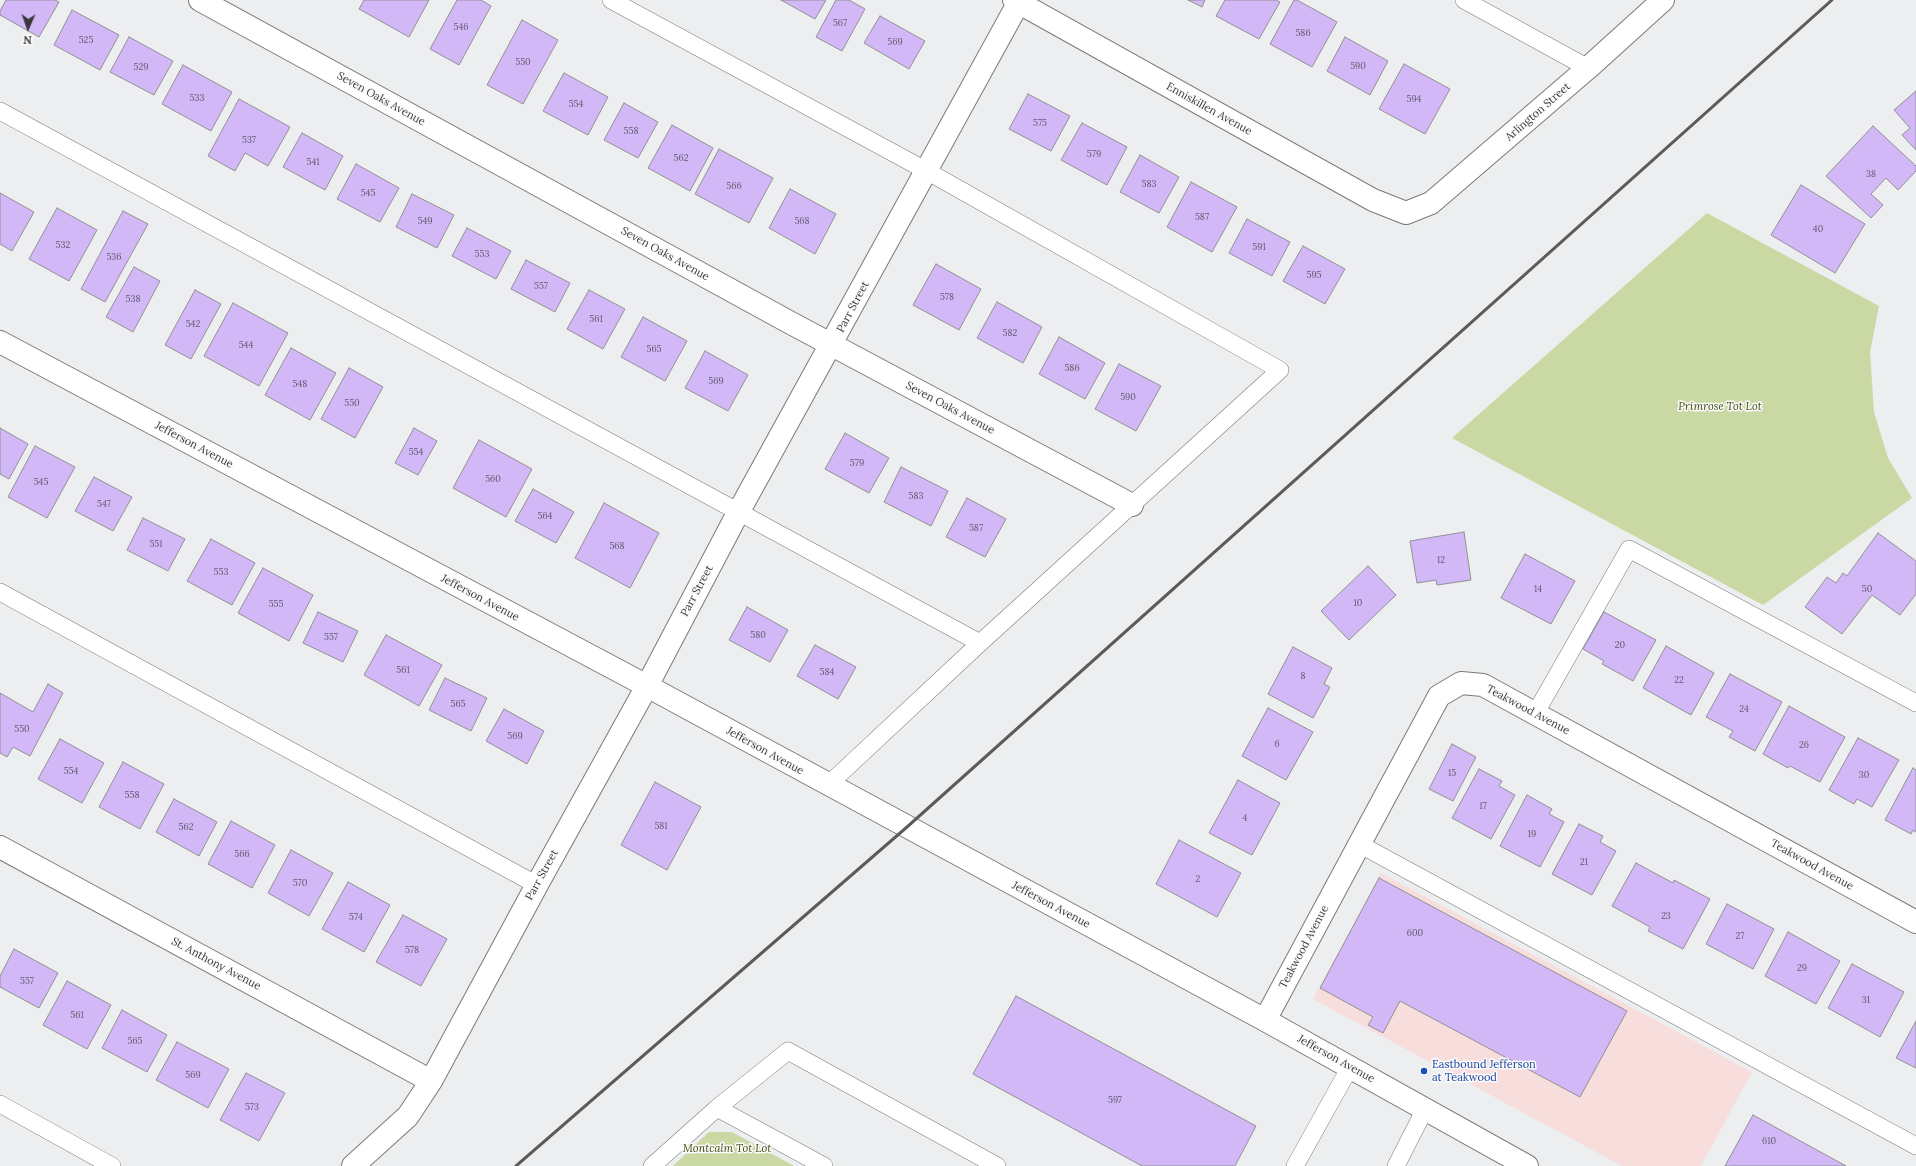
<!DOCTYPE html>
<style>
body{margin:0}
#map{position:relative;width:1916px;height:1166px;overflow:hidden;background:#edeeef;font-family:Lora,serif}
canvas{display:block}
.north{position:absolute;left:8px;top:8px;width:40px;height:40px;-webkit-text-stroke:3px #fbfbfd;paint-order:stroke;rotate:182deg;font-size:11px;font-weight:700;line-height:16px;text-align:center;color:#3a3a3a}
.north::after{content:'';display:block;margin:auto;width:14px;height:18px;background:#3a3a3a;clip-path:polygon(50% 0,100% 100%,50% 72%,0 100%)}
</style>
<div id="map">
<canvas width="1916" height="1166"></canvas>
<div class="north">N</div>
</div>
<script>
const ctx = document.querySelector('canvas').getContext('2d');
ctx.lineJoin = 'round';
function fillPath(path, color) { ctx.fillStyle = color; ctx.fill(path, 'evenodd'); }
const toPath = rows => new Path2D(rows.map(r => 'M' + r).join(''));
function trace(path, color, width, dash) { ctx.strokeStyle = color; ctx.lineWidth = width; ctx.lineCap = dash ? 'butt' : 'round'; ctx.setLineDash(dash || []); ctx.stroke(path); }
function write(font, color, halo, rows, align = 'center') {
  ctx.font = font + ' Lora,serif'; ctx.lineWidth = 3; ctx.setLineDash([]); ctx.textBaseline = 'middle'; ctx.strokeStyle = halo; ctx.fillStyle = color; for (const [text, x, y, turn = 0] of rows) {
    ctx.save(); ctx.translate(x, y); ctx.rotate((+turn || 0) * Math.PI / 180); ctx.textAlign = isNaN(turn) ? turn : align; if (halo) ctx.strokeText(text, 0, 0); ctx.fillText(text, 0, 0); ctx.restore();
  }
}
const commercial = toPath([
 [1381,873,1752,1072,1701,1166,1622,1166,1313,999]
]);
const green = toPath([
 [1707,213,1879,306,1870,352,1874,412,1888,458,1912,498,1763,605,1452,438],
 [709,1132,732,1132,794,1166,673,1166]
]);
const building = toPath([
 [6,0,55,0,59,2,39,37,0,15,0,11,6,0],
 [364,0,429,0,409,37,359,9,364,0],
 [457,0,481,0,491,6,459,65,430,49,457,0],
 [781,0,826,0,815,19,781,0],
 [836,0,849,0,865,9,842,51,816,37,836,0],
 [1188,0,1205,0,1202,7,1188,0],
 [1225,0,1276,0,1280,2,1259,39,1216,16,1225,0],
 [1294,0,1297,0,1337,22,1312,67,1270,44,1294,0],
 [72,10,119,35,100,70,54,45,72,10],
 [880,16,925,41,909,69,864,43,880,16],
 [522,20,558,40,523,104,487,85,522,20],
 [129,37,173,61,154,95,110,72,129,37],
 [1345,37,1388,61,1370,95,1327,71,1345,37],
 [1404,64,1450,89,1425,134,1379,109,1404,64],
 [183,65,232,92,211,131,162,104,183,65],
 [564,73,608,97,588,135,543,111,564,73],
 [1916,91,1916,150,1902,135,1910,128,1894,110,1916,91],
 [1028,94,1070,116,1051,151,1009,129,1028,94],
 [239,99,290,127,268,166,245,153,235,171,208,156,239,99],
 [624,103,658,122,638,158,604,140,624,103],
 [1082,123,1127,147,1107,185,1061,160,1082,123],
 [672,125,713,148,690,191,648,168,672,125],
 [1873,126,1916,166,1916,171,1898,190,1886,178,1871,194,1883,205,1871,218,1826,176,1873,126],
 [302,133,343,156,325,190,283,167,302,133],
 [719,149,773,178,749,223,695,194,719,149],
 [1140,155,1179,177,1159,213,1120,192,1140,155],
 [356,164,399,188,380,222,337,199,356,164],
 [1191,182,1237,207,1212,252,1167,227,1191,182],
 [1801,185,1865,224,1835,273,1771,235,1801,185],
 [790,189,836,214,815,254,769,228,790,189],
 [0,193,34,212,12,251,0,244,0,193],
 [412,194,454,215,437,248,396,227,412,194],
 [57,208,97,230,69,281,29,259,57,208],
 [123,211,148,224,105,302,81,289,123,211],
 [1247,219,1290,242,1272,276,1229,253,1247,219],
 [467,228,511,251,496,279,452,256,467,228],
 [1303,246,1345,269,1325,304,1283,281,1303,246],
 [526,260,570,283,555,312,511,289,526,260],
 [936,264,981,289,959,330,913,305,936,264],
 [134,267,160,281,133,332,106,317,134,267],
 [195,290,221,304,191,359,165,345,195,290],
 [589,290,625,309,603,349,567,329,589,290],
 [997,302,1042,327,1023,363,977,338,997,302],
 [233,303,288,333,259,386,204,356,233,303],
 [643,317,687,341,665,381,621,357,643,317],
 [1059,337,1105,363,1085,399,1039,374,1059,337],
 [291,348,336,373,310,420,265,395,291,348],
 [705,351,748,375,728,411,685,388,705,351],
 [1119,364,1161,386,1136,431,1095,409,1119,364],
 [349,368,383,387,355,438,321,419,349,368],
 [0,428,28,444,9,479,0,474,0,428],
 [414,428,437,441,418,475,395,463,414,428],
 [845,433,889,458,869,493,825,469,845,433],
 [479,440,532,469,506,517,453,488,479,440],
 [35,446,75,467,47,518,8,497,35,446],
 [901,467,948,491,931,526,884,502,901,467],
 [94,477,132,497,113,531,75,511,94,477],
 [533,489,574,512,556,543,515,521,533,489],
 [967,498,1006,519,985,557,946,537,967,498],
 [604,503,659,533,630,588,575,558,604,503],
 [143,518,185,539,168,571,127,550,143,518],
 [1464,532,1471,580,1437,585,1436,580,1417,583,1410,541,1464,532],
 [1878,533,1916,561,1916,594,1900,615,1872,595,1842,634,1805,607,1827,577,1836,583,1843,573,1847,576,1878,533],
 [211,539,255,563,232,605,187,581,211,539],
 [1525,554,1575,581,1551,624,1501,598,1525,554],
 [1368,566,1396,595,1349,640,1321,611,1368,566],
 [263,568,313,595,289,641,238,613,263,568],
 [747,607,788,630,770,662,729,640,747,607],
 [318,612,358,631,343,662,303,643,318,612],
 [1604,612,1656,640,1633,681,1602,664,1604,661,1583,649,1604,612],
 [386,635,442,665,419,706,364,675,386,635],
 [815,645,856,667,838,699,797,676,815,645],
 [1666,646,1714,673,1691,715,1643,688,1666,646],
 [1293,647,1332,668,1324,684,1330,687,1313,718,1268,694,1293,647],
 [1730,674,1782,702,1755,751,1729,737,1733,731,1706,717,1730,674],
 [445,678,487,698,471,731,429,710,445,678],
 [48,684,63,693,30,756,13,747,7,757,0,753,0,693,33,712,48,684],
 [1789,706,1845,737,1820,782,1790,766,1788,768,1763,754,1789,706],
 [1268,708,1313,732,1286,780,1242,756,1268,708],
 [504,709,544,731,527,764,486,741,504,709],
 [1858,738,1899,760,1872,807,1857,799,1854,804,1829,790,1858,738],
 [60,739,104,763,82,803,38,779,60,739],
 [1452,744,1476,757,1453,801,1429,789,1452,744],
 [123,762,164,784,140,829,99,807,123,762],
 [1913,768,1916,770,1916,832,1913,830,1911,834,1885,820,1913,768],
 [1479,769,1502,781,1499,786,1515,795,1491,839,1452,818,1479,769],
 [1238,780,1280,803,1252,855,1209,833,1238,780],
 [655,782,701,807,667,870,621,845,655,782],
 [1527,795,1552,809,1549,814,1564,822,1540,867,1500,846,1527,795],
 [174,799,217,822,199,856,156,832,174,799],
 [231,821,275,845,252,888,208,864,231,821],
 [1579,824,1603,836,1600,842,1616,851,1592,895,1552,874,1579,824],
 [1179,840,1241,873,1217,917,1156,884,1179,840],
 [291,850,333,873,309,916,268,893,291,850],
 [1636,863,1673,883,1674,880,1710,899,1683,949,1648,931,1650,927,1612,906,1636,863],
 [1379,878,1627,1011,1580,1097,1400,1001,1383,1033,1368,1025,1373,1017,1320,988,1379,878],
 [348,882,390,905,364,952,322,929,348,882],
 [1727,904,1774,929,1753,969,1706,944,1727,904],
 [403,915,447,939,421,986,376,962,403,915],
 [1788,932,1840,961,1816,1004,1765,976,1788,932],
 [14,949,58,973,39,1008,0,987,0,976,14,949],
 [1852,964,1904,992,1880,1037,1828,1008,1852,964],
 [67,981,111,1005,87,1049,43,1025,67,981],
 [1016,996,1256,1126,1235,1166,1142,1166,973,1074,1016,996],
 [122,1010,167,1035,147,1072,102,1048,122,1010],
 [1916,1021,1916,1068,1896,1058,1916,1021],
 [177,1042,229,1069,208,1108,156,1080,177,1042],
 [246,1073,285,1093,259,1141,220,1120,246,1073],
 [1753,1115,1846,1166,1725,1166,1753,1115]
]);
const service = toPath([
 [611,0,925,170,1280,370,980,643,828,785],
 [1464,0,1588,68],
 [0,111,980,643],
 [0,592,537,885],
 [1535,714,1629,549,1916,703],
 [1359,844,1916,1146],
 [0,1104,112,1166],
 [717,1108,788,1051,997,1166],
 [652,1166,717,1108,824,1166],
 [1295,1166,1350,1067],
 [1396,1166,1425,1109]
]);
const minor = toPath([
 [200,0,789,322,1132,505],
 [1014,0,1373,200,1406,213,1431,203,1588,68,1663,0],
 [0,847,431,1081],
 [1265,1020,1439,696,1461,683,1483,685,1916,922],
 [353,1166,408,1116,431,1081,539,881,647,686,739,511,1020,0]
]);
const tertiary = toPath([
 [0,342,647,686,1265,1020,1527,1166]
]);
const rail = toPath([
 [516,1166,907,827,1832,0]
]);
const markers = [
 [1424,1071,4,"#1a4fb4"]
];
const numberNames = [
 ["567",840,23],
 ["546",461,27],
 ["586",1303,33],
 ["525",86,40],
 ["569",895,42],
 ["550",523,62],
 ["590",1358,66],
 ["529",141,67],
 ["533",197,98],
 ["594",1414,99],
 ["554",576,104],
 ["575",1040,123],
 ["558",631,131],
 ["537",249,140],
 ["579",1094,154],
 ["562",681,158],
 ["541",313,162],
 ["38",1871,174],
 ["583",1149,184],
 ["566",734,186],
 ["545",368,193],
 ["587",1202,217],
 ["549",425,221],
 ["568",802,221],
 ["40",1818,229],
 ["532",63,245],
 ["591",1259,247],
 ["553",482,254],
 ["536",114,257],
 ["595",1314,275],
 ["557",541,286],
 ["578",947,297],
 ["538",133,299],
 ["561",596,319],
 ["542",193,324],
 ["582",1010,333],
 ["544",246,345],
 ["565",654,349],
 ["586",1072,368],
 ["569",716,381],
 ["548",300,384],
 ["590",1128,397],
 ["550",352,403],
 ["554",416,452],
 ["579",857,463],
 ["560",493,479],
 ["545",41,482],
 ["583",916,496],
 ["547",104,504],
 ["564",545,516],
 ["587",976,528],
 ["551",156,544],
 ["568",617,546],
 ["12",1441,560],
 ["553",221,572],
 ["14",1538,589],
 ["50",1867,589],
 ["10",1358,603],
 ["555",276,604],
 ["580",758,635],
 ["557",331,637],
 ["20",1620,645],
 ["561",403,670],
 ["584",827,672],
 ["8",1303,676],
 ["22",1679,680],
 ["565",458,704],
 ["24",1744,709],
 ["550",22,729],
 ["569",515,736],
 ["6",1277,744],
 ["26",1804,745],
 ["554",71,771],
 ["15",1452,773],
 ["30",1864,775],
 ["558",132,795],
 ["17",1483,806],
 ["4",1245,818],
 ["581",661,826],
 ["562",186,827],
 ["19",1532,834],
 ["566",242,854],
 ["21",1584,862],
 ["2",1198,879],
 ["570",300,883],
 ["23",1666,916],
 ["574",356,917],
 ["600",1415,933],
 ["27",1740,936],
 ["578",412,950],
 ["29",1802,968],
 ["557",27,981],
 ["31",1866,1000],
 ["561",77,1015],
 ["565",135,1041],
 ["569",193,1075],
 ["597",1115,1100],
 ["573",252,1107],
 ["610",1769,1141]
];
const streetNames = [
 ["Seven Oaks Avenue",381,99,29],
 ["Enniskillen Avenue",1209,109,29],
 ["Arlington Street",1538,112,-41],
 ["Seven Oaks Avenue",665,254,29],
 ["Parr Street",853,307,-62],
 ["Seven Oaks Avenue",950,408,28],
 ["Jefferson Avenue",194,445,28],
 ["Parr Street",697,591,-62],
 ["Jefferson Avenue",480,598,28],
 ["Teakwood Avenue",1528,710,28],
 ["Jefferson Avenue",765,751,29],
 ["Teakwood Avenue",1812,865,29],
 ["Parr Street",542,875,-61],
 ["Jefferson Avenue",1051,905,28],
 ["Teakwood Avenue",1304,947,-62],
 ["St. Anthony Avenue",216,964,28],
 ["Jefferson Avenue",1336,1059,29]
];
const parkNames = [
 ["Primrose Tot Lot",1720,407],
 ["Montcalm Tot Lot",727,1149]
];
const transitNames = [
 ["Eastbound Jefferson",1432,1065],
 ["at Teakwood",1432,1078]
];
fillPath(commercial, '#f8dddd');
fillPath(green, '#cad8a3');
fillPath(building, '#d3b8f8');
trace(building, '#919092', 1);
trace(service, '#797a7b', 18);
trace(minor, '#797a7b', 24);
trace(tertiary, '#797a7b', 24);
trace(service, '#fff', 17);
trace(minor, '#fff', 22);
trace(tertiary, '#fff', 22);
trace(rail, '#5b5b5b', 3);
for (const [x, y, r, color] of markers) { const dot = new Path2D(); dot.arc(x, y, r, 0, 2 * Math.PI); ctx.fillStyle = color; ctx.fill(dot); trace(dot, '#fbfbfd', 1.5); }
write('9px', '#605a6a', null, numberNames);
write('11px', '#3a3a3a', '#fbfbfd', streetNames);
write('italic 11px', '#404c07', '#fbfbfd', parkNames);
write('11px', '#164399', '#fbfbfd', transitNames, 'left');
</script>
